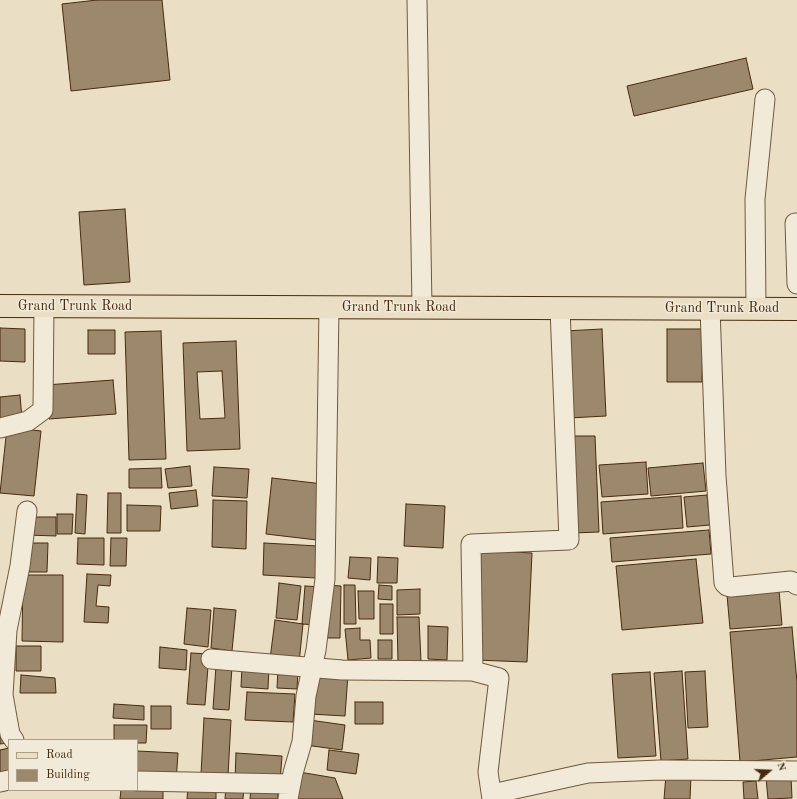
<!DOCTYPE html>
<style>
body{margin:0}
#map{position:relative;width:797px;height:799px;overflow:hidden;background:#eadec5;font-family:"Old Standard TT",serif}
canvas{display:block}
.legend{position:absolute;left:8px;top:739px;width:130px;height:52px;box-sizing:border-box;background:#f1ead9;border:1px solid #ad9e88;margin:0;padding:5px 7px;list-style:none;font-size:12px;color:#482b0e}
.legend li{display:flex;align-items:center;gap:8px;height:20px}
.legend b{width:20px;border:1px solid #ad9e88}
.north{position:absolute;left:749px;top:751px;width:40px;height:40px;-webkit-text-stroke:3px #f1ead9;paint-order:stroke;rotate:71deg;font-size:11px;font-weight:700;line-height:16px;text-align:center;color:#482b0e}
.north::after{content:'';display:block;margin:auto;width:14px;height:18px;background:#482b0e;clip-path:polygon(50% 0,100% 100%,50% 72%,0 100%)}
</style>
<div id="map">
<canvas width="797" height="799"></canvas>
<ul class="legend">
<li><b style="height:5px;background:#eadec5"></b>Road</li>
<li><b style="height:11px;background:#9c886d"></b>Building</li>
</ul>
<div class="north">N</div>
</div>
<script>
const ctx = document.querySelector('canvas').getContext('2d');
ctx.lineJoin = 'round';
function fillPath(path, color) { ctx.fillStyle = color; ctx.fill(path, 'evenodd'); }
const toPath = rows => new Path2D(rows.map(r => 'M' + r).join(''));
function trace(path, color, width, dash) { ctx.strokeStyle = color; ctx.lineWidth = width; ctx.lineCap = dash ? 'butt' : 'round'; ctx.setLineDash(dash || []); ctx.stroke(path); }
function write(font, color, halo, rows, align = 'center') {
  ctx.font = font + ' "Old Standard TT",serif'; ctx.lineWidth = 3; ctx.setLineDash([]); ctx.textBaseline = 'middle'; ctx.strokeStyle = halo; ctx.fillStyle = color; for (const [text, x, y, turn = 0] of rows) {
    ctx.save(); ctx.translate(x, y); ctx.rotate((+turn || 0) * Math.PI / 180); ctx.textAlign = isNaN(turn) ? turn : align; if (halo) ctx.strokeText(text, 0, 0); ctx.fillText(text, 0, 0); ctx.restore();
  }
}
const building = toPath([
 [97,0,162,0,170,80,71,91,62,4,97,0],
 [746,58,753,89,634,116,627,86,746,58],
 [125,209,130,282,84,285,79,212,125,209],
 [0,328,25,329,25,362,0,361,0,328],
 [602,329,606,416,569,418,565,331,602,329],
 [667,329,703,329,702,382,667,382,667,329],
 [88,330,115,330,115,354,88,354,88,330],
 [161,331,166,459,129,460,125,332,161,331],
 [236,341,240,449,187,451,183,343,236,341],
 [222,371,225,418,200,419,197,372,222,371],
 [113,380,116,414,49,419,46,385,113,380],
 [20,395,22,419,0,421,0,397,20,395],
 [7,427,41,431,34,496,0,493,7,427],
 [569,436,595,436,599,532,573,533,569,436],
 [646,462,648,494,602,497,599,465,646,462],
 [703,463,706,491,651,496,648,468,703,463],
 [190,466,192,486,168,488,165,469,190,466],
 [214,467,249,469,247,498,212,496,214,467],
 [161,468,162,488,129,488,129,469,161,468],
 [272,478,323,484,317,540,266,534,272,478],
 [196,490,198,506,171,509,169,493,196,490],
 [108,493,121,493,121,533,107,533,108,493],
 [77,494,87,495,85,534,75,533,77,494],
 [707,495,710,525,687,527,684,497,707,495],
 [681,496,683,528,603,534,601,502,681,496],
 [213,500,247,501,246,549,212,547,213,500],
 [406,504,445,506,443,548,404,546,406,504],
 [127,505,161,506,160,531,127,531,127,505],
 [57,514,73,514,72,534,57,534,57,514],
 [28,517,56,517,56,536,28,535,28,517],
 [709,530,711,554,612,562,610,538,709,530],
 [78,538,104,538,104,565,77,564,78,538],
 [111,538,127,538,126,566,110,566,111,538],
 [27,543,48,543,47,572,26,572,27,543],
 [264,543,318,546,316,578,263,575,264,543],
 [479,550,532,553,527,662,475,660,479,550],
 [350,557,371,558,370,580,348,578,350,557],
 [378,557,398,558,397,583,377,583,378,557],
 [696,559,703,623,622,630,616,566,696,559],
 [87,574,111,575,110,586,98,585,96,606,109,607,108,623,84,622,87,574],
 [23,575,63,575,63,642,22,641,23,575],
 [279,583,301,586,297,620,276,618,279,583],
 [325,585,341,586,340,638,324,638,325,585],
 [344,585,355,585,356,624,344,624,344,585],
 [379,585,392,586,392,600,378,599,379,585],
 [305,586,321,587,318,625,302,624,305,586],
 [420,589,420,614,397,615,397,590,420,589],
 [779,590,782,625,730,629,727,595,779,590],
 [358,591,374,591,374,619,359,619,358,591],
 [380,604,393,604,393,634,380,634,380,604],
 [187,608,211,610,208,647,184,644,187,608],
 [214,608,236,610,232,651,211,648,214,608],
 [397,617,419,617,421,662,398,663,397,617],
 [275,620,303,624,299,663,270,659,275,620],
 [428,626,448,627,447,660,428,659,428,626],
 [792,627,797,682,797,757,740,762,730,632,792,627],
 [360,628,360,640,370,640,371,658,348,660,345,629,360,628],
 [378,640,392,640,392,659,378,659,378,640],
 [16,646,41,646,41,671,16,671,16,646],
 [160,647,187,650,186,670,159,668,160,647],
 [191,653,209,654,205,705,187,704,191,653],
 [216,666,232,667,229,710,213,709,216,666],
 [242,666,269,667,268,689,241,687,242,666],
 [278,669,298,670,297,689,277,688,278,669],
 [682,671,688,759,661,761,654,673,682,671],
 [705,671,708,727,688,728,685,672,705,671],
 [312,672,348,674,345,716,310,714,312,672],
 [650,672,656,756,618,758,612,674,650,672],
 [21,675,55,678,56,693,20,693,21,675],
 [247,692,295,694,293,722,245,720,247,692],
 [355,702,383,702,383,724,355,724,355,702],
 [114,704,144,706,144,720,113,718,114,704],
 [151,706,171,706,171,729,151,729,151,706],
 [204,718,231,720,228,776,201,774,204,718],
 [309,720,345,725,342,750,305,745,309,720],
 [0,725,9,743,0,744,0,725],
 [114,725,147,725,146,743,137,743,137,740,114,740,114,725],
 [9,748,9,778,0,779,0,750,9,748],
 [329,750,359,754,356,774,327,770,329,750],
 [137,751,178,753,176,782,137,780,137,751],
 [236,753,282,756,280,782,235,780,236,753],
 [299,772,335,778,343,799,292,799,299,772],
 [666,775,691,776,690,799,664,799,666,775],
 [791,776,792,798,768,799,766,778,791,776],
 [756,781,758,799,744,799,743,782,756,781],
 [226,786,244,787,243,799,225,799,226,786],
 [188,787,216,789,216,799,187,799,188,787],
 [251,787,278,789,278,799,250,799,251,787],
 [163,789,163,799,120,799,121,790,163,789]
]);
const minor = toPath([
 [417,0,422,307],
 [795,223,797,284],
 [710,308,716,476,724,583,727,586,731,587,791,581,797,585],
 [756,309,755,199,765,99],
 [0,428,28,421,43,410,44,306],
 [0,629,7,630,3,695,10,734,14,740],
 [7,630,20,566,27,511],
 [211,659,342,670,473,671,499,678,488,772,492,799],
 [473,671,471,544,569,540,560,308],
 [137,781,290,784],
 [0,782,9,780],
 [492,794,588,773,660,770,797,771],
 [288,799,293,773,302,742,306,696,316,650,325,579,329,307]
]);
const major = toPath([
 [0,306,797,309]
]);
const streetNames = [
 ["Grand Trunk Road",75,306],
 ["Grand Trunk Road",399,307],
 ["Grand Trunk Road",722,308]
];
fillPath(building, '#9c886d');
trace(building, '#482b0e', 1);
trace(minor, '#70583c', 21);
trace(major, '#482b0e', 24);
trace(minor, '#f1ead9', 19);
trace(major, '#eadec5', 22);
write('14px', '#482b0e', '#f1ead9', streetNames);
</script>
